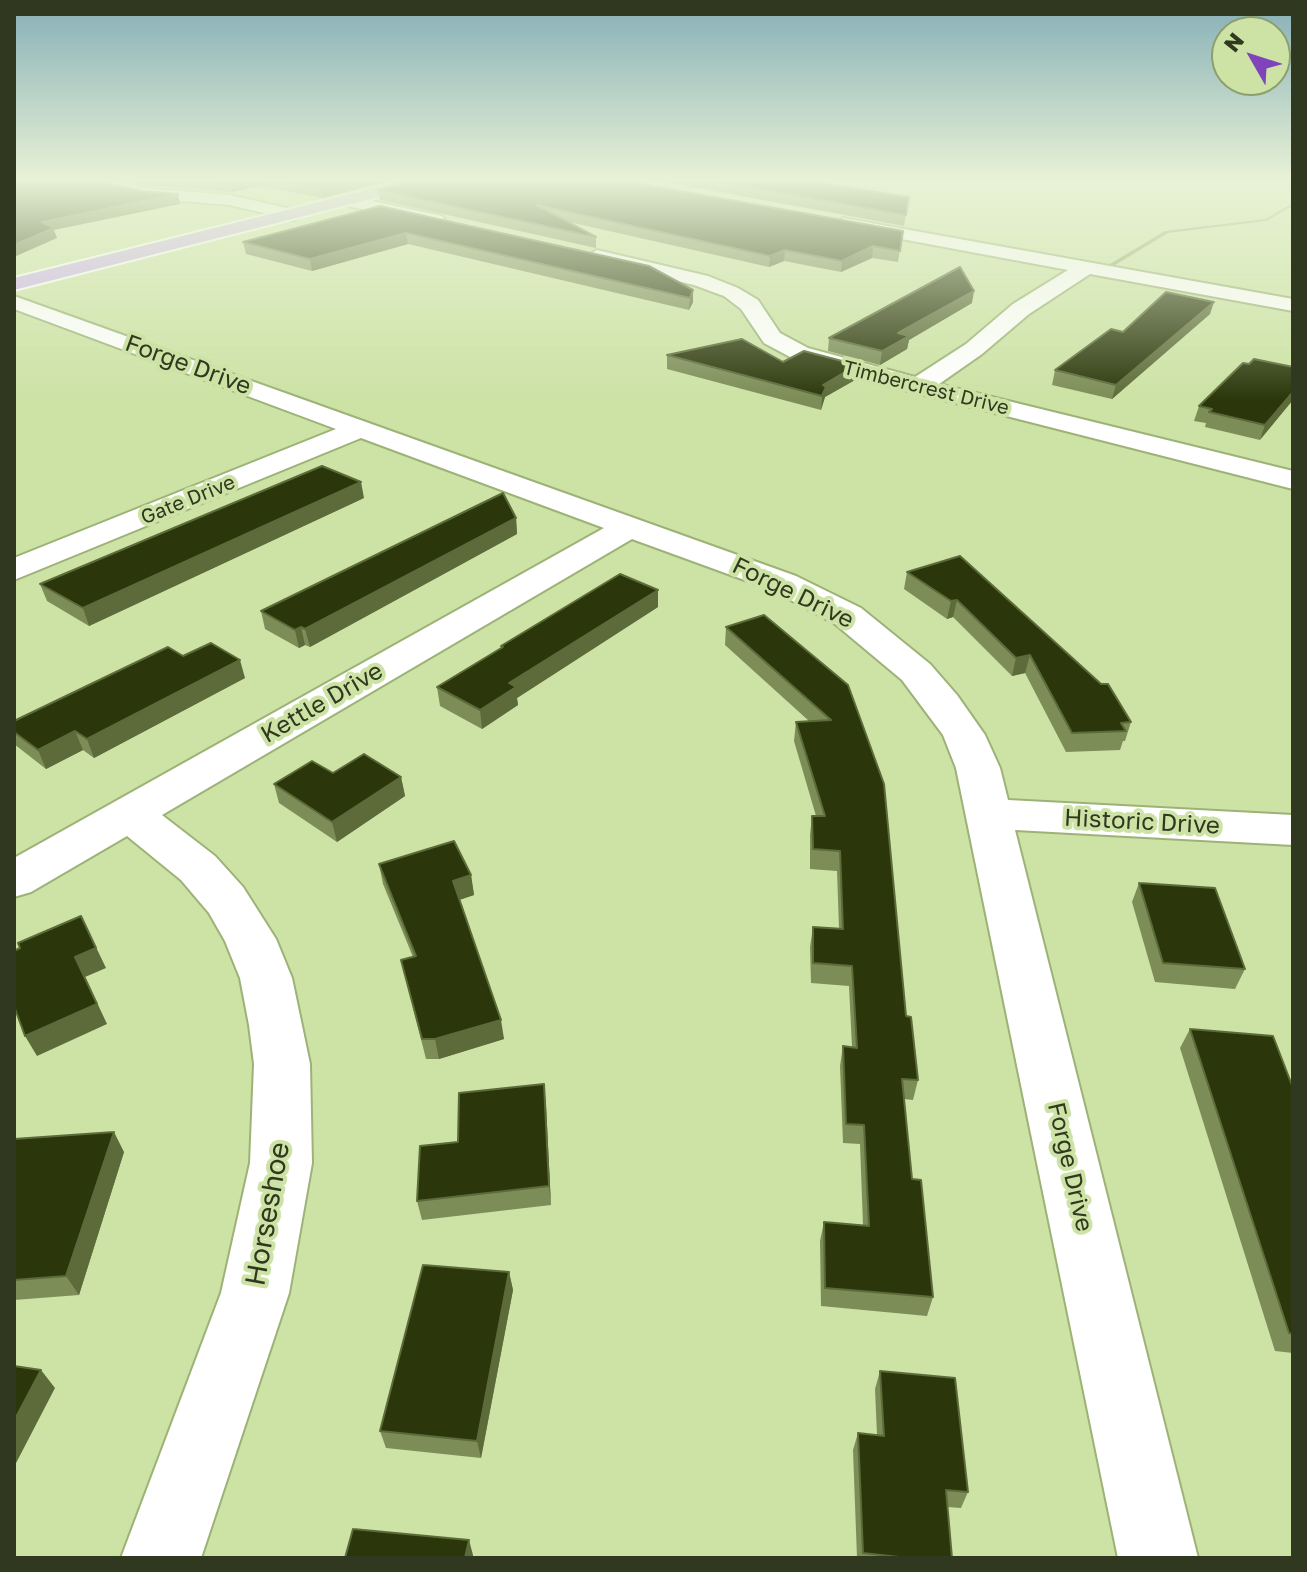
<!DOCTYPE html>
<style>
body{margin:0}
#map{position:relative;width:1307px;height:1572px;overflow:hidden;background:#cde3a5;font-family:"Golos Text",sans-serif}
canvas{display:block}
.frame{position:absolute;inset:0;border:16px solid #30381f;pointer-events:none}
.north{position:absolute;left:1211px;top:16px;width:80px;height:80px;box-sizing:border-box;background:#cde3a5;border:2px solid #8e9f6f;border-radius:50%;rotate:309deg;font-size:22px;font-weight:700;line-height:32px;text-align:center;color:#30381f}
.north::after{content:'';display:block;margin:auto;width:28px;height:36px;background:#7f44ba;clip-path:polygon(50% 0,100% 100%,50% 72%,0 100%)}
</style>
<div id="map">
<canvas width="1307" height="1572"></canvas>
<div class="frame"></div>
<div class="north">N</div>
</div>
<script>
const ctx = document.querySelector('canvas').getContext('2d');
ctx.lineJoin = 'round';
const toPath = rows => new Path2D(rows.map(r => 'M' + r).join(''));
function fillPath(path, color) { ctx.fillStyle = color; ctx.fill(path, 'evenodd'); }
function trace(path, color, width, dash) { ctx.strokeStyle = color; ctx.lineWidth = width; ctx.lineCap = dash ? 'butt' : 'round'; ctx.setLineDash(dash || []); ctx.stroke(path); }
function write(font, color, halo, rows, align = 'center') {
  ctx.font = font + ' "Golos Text",sans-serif'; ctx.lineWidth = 8; ctx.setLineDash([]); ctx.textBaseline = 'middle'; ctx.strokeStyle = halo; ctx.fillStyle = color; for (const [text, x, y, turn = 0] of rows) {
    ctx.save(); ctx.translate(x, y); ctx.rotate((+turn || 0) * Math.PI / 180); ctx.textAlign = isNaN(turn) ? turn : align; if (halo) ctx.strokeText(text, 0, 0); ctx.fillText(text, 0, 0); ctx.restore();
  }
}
const stream = toPath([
 [1293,203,1293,206,1266,221,1168,233,1110,268,1105,267,1165,231,1265,219,1293,203]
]);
const minor = toPath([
 [75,179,105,179,144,188,230,195,300,211,303,215,294,220,230,205,144,198,77,182,75,179],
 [349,196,442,216,445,220,436,225,343,205,341,201,349,196],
 [843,218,1293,299,1293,311,1090,274,1029,314,982,354,939,384,1293,471,1293,489,822,369,792,358,764,343,741,309,724,296,694,285,590,260,587,256,597,250,708,276,738,288,758,300,780,333,808,348,915,377,966,344,1013,304,1068,270,837,227,834,223,843,218],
 [14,296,796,576,861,608,930,664,957,695,985,735,1000,768,1008,800,1293,815,1293,845,1015,830,1198,1558,1118,1558,956,768,943,735,902,680,835,624,772,590,632,539,162,815,215,856,243,887,276,939,292,978,310,1064,312,1163,289,1293,201,1558,121,1558,221,1293,250,1163,254,1064,249,1025,240,978,225,941,209,913,181,880,127,836,31,892,14,897,14,858,604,528,361,438,14,580,14,558,336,429,14,309,14,296]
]);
const major = toPath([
 [411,179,439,179,437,182,14,290,14,278,411,179]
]);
const wall = toPath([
 [119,179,398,179,322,198,261,186,232,192,144,185],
 [649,179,796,179,909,197,904,226],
 [378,190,903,231,898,262,872,258,841,272,784,261,769,267,569,222,596,237,596,248,380,200],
 [380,206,693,290,693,302,689,310,408,244,312,271,246,254,243,242],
 [972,303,909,340,907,349,880,365,828,351,829,338],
 [1210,314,1112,399,1052,385,1055,370,1123,332],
 [667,355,783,362,857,365,855,380,825,397,821,410,667,369],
 [1249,364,1293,367,1260,440,1205,427,1206,423,1194,421,1199,406],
 [364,498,89,626,47,601,40,584],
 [516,518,517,534,310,647,305,645,299,648,265,629,261,611],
 [960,556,1131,722,1125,741,1123,741,1120,750,1066,752,1025,673,1012,676,953,617,947,619,904,589,907,572],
 [658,607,517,698,518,705,482,729,440,706,437,687,501,648,501,646],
 [726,627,848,685,906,1016,918,1080,913,1100,904,1099,912,1179,933,1297,927,1316,821,1306,820,1241,824,1222,863,1225,860,1144,843,1143,840,1066,843,1046,852,1047,849,986,811,983,810,947,813,927,839,928,837,871,810,869,810,835,812,816,816,816,794,741,796,722,809,721,725,645],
 [183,656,245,678,94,758,83,750,46,769,14,744,14,721],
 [333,773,401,777,405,796,337,842,279,803,274,784],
 [379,864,471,875,474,895,459,900,504,1039,439,1059,426,1059,401,960,413,957,383,884],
 [1139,883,1245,969,1235,989,1155,982,1132,902],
 [1190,1029,1293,1088,1293,1353,1275,1351,1180,1048],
 [544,1084,551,1205,422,1220,417,1201,458,1142],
 [14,1139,124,1152,79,1295,14,1300],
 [509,1272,513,1290,481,1458,386,1448,380,1431],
 [880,1371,968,1492,961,1508,947,1507,952,1558,857,1558,853,1450,858,1433,877,1435,875,1389]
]);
const shadedWall = toPath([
 [245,179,260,179,261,186,232,192,230,183],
 [358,179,398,179,322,198,320,188],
 [178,194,180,204,54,230,57,238,14,257,14,245,42,222],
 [406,233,408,244,312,271,310,259],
 [873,246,872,258,841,272,842,261],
 [785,250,784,261,769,267,770,256],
 [693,290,693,302,689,310,690,298],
 [974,291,972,303,909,340,907,349,880,365,882,351,898,333],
 [1214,302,1210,314,1112,399,1116,385],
 [857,365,855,380,825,397,821,410,823,385],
 [1293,392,1293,400,1260,440,1265,425],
 [361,482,364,498,89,626,83,608],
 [516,518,517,534,310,647,305,629],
 [658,590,658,607,517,698,518,705,482,729,480,710,509,683],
 [957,600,953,617,947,619,951,601],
 [301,627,305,645,299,648,295,630],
 [1030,655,1025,673,1012,676,1016,658],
 [240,660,245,678,94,758,87,739],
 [75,731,83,750,46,769,38,750],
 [401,777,405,796,337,842,332,822],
 [471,875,474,895,456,901,453,881],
 [81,916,106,968,85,977,107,1024,37,1056,25,1036,75,957],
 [501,1020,504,1039,439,1059,435,1039],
 [544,1084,546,1104,551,1205,549,1186],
 [114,1132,124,1152,79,1295,66,1276],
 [509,1272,513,1290,481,1458,477,1441],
 [41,1370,55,1388,14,1467,14,1421],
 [469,1540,473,1555,473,1558,465,1558]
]);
const building = toPath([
 [14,179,90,179,141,191,178,194,42,222,54,228,14,245,14,179],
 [188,179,245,179,230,183,188,179],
 [274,179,358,179,320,188,274,179],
 [421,179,614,179,903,231,900,251,873,246,842,261,785,250,770,256,537,205,596,237,378,190,421,179],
 [702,179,796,179,909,197,906,215,702,179],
 [380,206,649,266,693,290,690,298,406,233,310,259,243,242,380,206],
 [960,267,974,291,898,333,909,336,882,351,829,338,960,267],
 [1166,292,1214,302,1116,385,1055,370,1111,329,1123,332,1166,292],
 [742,339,783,362,804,351,857,365,823,385,826,387,822,396,667,355,742,339],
 [1254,359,1293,367,1293,392,1265,425,1209,412,1212,409,1199,406,1243,363,1249,364,1254,359],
 [322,466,361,482,83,608,40,584,322,466],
 [503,493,516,518,305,629,301,627,295,630,261,611,503,493],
 [960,556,1101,684,1108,684,1131,722,1121,723,1126,731,1072,733,1030,655,1016,658,957,600,951,601,907,572,960,556],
 [620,574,658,590,509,683,516,687,480,710,437,687,503,647,501,646,620,574],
 [764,615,848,685,884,784,906,1016,911,1017,918,1080,902,1079,912,1179,921,1180,933,1297,825,1288,824,1222,869,1226,864,1125,846,1124,843,1046,857,1048,852,966,813,963,813,927,843,929,840,851,813,849,812,816,825,816,796,722,831,720,726,627,764,615],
 [211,643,240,660,87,739,75,731,38,750,14,732,14,721,168,647,183,656,211,643],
 [364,754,401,777,332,822,274,784,312,761,333,773,364,754],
 [454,841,471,875,453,881,501,1020,435,1039,422,1039,401,960,416,956,379,864,454,841],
 [1139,883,1215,888,1245,969,1163,963,1139,883],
 [81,916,96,948,75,957,97,1004,25,1036,14,1006,14,951,20,948,18,943,81,916],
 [1190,1029,1273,1036,1293,1088,1293,1334,1289,1333,1190,1029],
 [544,1084,549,1186,417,1201,420,1146,458,1142,459,1093,544,1084],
 [114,1132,66,1276,14,1280,14,1139,114,1132],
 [423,1265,509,1272,477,1441,380,1431,423,1265],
 [14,1366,41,1370,14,1421,14,1366],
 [880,1371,955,1378,968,1492,946,1490,952,1558,908,1558,863,1553,858,1433,884,1436,880,1371],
 [353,1529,469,1540,465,1558,345,1558,353,1529]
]);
const farStreetnames = [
 ["Timbercrest Drive",926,388,14],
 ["Gate Drive",188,500,-22]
];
const streetNames = [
 ["Forge Drive",188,365,20],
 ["Forge Drive",793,593,26],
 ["Kettle Drive",322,703,-30],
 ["Historic Drive",1142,822,3],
 ["Forge Drive",1070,1167,77]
];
const nearStreetnames = [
 ["Horseshoe",268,1214,-80]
];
fillPath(stream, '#93a76d');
trace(minor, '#9db277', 4);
trace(major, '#fff', 4);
fillPath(minor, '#fff');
fillPath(major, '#cbb0ec');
fillPath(wall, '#7c8d58');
fillPath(shadedWall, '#5c6b39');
fillPath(building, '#2b370b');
trace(building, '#5c6b39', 2);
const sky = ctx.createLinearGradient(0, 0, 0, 399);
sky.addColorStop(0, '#86afb7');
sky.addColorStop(0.45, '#e8f2d6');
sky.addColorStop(1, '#e8f2d600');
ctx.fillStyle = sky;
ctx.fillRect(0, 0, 1307, 399);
write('20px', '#30381f', '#cde3a5', farStreetnames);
write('24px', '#30381f', '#cde3a5', streetNames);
write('28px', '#30381f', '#cde3a5', nearStreetnames);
</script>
